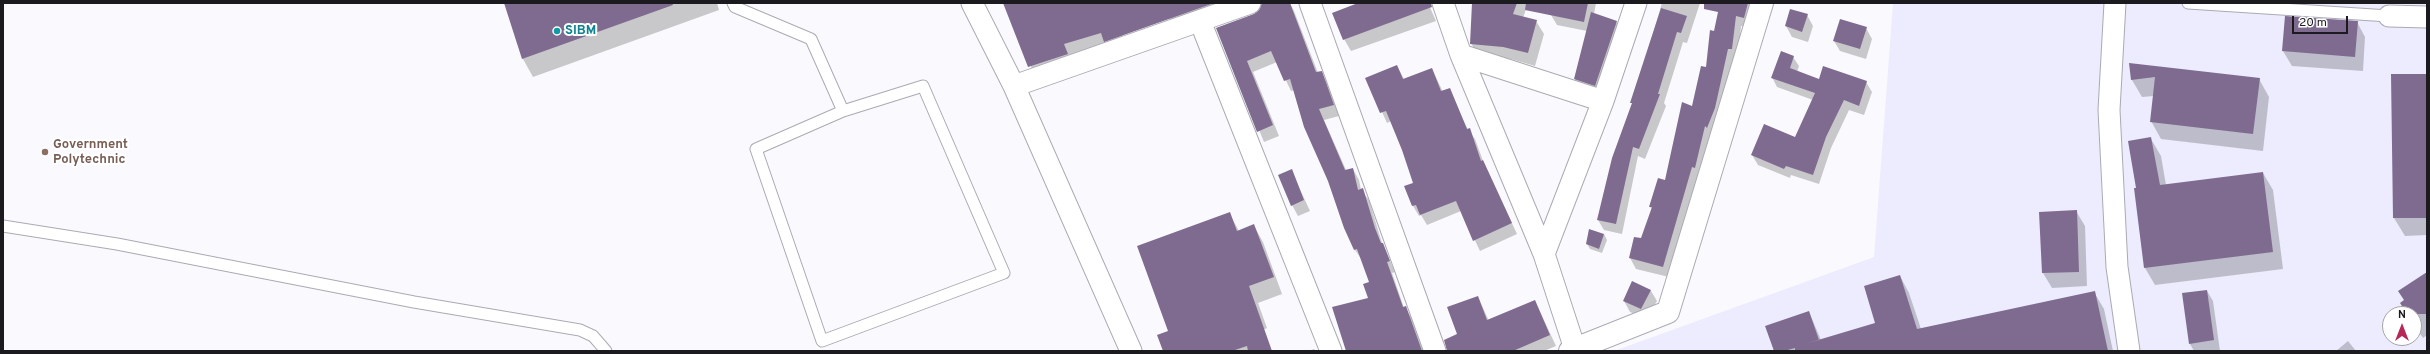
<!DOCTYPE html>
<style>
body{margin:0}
#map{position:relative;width:2430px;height:354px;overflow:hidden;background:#fafafe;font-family:Overpass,sans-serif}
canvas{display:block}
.frame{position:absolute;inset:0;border:4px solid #1b1b1f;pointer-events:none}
.north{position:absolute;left:2382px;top:306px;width:40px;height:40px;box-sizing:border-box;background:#fff;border:1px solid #a4a4a5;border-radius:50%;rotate:0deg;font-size:11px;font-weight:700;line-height:16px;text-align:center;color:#1b1b1f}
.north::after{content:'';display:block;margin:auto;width:14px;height:18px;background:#b62757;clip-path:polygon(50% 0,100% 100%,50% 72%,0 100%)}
.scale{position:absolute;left:2292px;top:16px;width:56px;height:18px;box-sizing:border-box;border:2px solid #1b1b1f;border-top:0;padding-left:5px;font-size:12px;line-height:14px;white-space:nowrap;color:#1b1b1f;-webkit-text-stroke:3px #fff;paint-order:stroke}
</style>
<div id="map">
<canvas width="2430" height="354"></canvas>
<div class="frame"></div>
<div class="north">N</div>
<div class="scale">20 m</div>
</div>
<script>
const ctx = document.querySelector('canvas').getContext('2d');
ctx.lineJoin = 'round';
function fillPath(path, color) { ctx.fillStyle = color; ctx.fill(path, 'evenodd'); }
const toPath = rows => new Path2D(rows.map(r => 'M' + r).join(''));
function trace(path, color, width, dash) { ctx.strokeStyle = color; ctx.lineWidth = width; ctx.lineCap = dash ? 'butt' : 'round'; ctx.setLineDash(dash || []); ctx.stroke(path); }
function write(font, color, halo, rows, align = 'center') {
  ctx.font = font + ' Overpass,sans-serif'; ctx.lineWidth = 4; ctx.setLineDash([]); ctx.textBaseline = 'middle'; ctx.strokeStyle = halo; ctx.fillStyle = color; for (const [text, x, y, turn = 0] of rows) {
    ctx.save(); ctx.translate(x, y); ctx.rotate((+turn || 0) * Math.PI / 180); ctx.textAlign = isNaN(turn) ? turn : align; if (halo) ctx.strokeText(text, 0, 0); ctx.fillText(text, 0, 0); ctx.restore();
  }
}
const built = toPath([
 [1893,3,2427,3,2427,351,1614,351,1874,257],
 [2390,314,2414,314,2414,338,2390,338]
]);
const shadow = toPath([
 [505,3,717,3,719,10,533,77,523,59],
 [1004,3,1113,3,1126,46,1106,43,1069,55,1073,65,1035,76],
 [1163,3,1251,3,1175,29],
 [1256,3,1290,3,1294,11,1318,73,1321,72,1327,83,1339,116,1324,120,1346,170,1353,169,1359,180,1361,190,1369,200,1381,240,1395,272,1392,273,1404,308,1412,318,1425,351,1347,351,1369,299,1371,283,1362,260,1355,250,1345,228,1295,90,1291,91,1277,62,1253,72,1279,136,1264,142,1217,28,1260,12,1263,4],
 [1361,3,1428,3,1436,21,1351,51,1344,39],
 [1473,3,1528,3,1523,18,1536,21,1544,34,1535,66,1511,59,1478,56,1471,43],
 [1554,3,1596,3,1594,14,1616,22,1623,33,1601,96,1581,90,1575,79,1587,31,1557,25,1551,15],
 [1662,3,1700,3,1687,43,1683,42,1664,103,1666,106,1645,159,1638,156,1622,234,1604,230,1598,220],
 [1721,3,1756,3,1750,28,1741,26,1738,60,1669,277,1636,269,1630,258,1642,240,1652,209,1650,207,1666,182,1707,69],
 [1791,10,1807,15,1813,26,1808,42,1792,37,1786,26],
 [2357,22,2365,37,2363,71,2292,66,2283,51],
 [1866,28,1872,39,1866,59,1840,51,1834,41],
 [1793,57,1799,66,1797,72,1820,80,1866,82,1872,92,1864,115,1849,110,1831,148,1819,184,1791,175,1790,178,1758,165,1752,155,1796,139,1813,100,1777,87,1772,77],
 [2130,64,2259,79,2269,97,2263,151,2161,139,2151,121,2154,96,2142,97,2132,80],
 [1397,66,1404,79,1432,69,1443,92,1449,89,1468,130,1475,139,1483,161,1517,234,1480,251,1461,211,1427,225,1421,215,1419,216,1413,206,1415,183,1391,121,1387,123,1367,79],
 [2427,75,2427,235,2405,236,2394,218],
 [2151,139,2161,156,2166,185,2263,173,2273,190,2283,269,2155,285,2145,268,2137,189],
 [1291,170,1310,211,1298,216,1292,205],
 [2076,211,2085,226,2087,286,2052,288,2043,273],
 [1229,213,1239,231,1254,226,1263,242,1282,294,1258,303,1267,328,1263,330,1271,351,1164,351,1170,332],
 [1604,234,1607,240,1602,253,1590,249,1587,244],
 [1900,276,1909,293,1921,329,2094,292,2104,309,2113,351,1885,351],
 [2427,284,2427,335,2423,338,2414,325,2414,314,2407,314],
 [1651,291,1657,301,1647,319,1630,312,1624,301],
 [2207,291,2213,301,2220,351,2194,351,2190,344],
 [1478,297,1489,321,1535,301,1556,346,1544,351,1447,351],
 [1809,312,1821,340,1858,351,1775,351],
 [2348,341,2356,351,2336,351],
 [1314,349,1316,351,1308,351]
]);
const building = toPath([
 [504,3,672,3,673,5,522,59],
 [1003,3,1214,3,1104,42,1101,33,1064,44,1068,54,1028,67],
 [1262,3,1290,3,1316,72,1322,71,1334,105,1319,109,1345,170,1353,168,1358,190,1363,188,1375,228,1381,243,1383,243,1390,261,1387,262,1403,307,1406,306,1422,351,1346,351,1332,307,1368,298,1363,284,1369,282,1357,249,1354,250,1344,228,1328,181,1304,127,1290,79,1284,81,1271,51,1247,61,1273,125,1257,132,1216,28,1254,14,1259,10],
 [1358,3,1431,3,1432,7,1343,40,1332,13],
 [1472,3,1517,3,1513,14,1537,20,1528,53,1503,47,1470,44],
 [1526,3,1588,3,1584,22,1525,10],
 [1704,3,1748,3,1744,18,1736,16,1732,49,1728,49,1715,108,1707,128,1705,126,1695,168,1692,167,1663,267,1629,258,1634,237,1641,238,1652,207,1649,207,1658,178,1665,180,1682,102,1692,106,1701,66,1706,67,1710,30,1714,31,1718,12,1704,9],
 [1661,8,1687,16,1681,33,1677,32,1658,94,1660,94,1639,149,1633,147,1616,224,1597,220,1612,158,1632,103,1630,103],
 [1790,9,1808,14,1802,32,1785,26],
 [1591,12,1617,21,1595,86,1574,79],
 [2285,16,2358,21,2355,57,2282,51],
 [1840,19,1867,27,1860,49,1833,41],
 [1781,51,1794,56,1790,68,1819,79,1823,66,1867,81,1859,106,1844,100,1826,137,1813,175,1786,166,1784,169,1751,155,1764,124,1795,137,1815,93,1771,78],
 [2129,63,2260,78,2253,134,2150,122,2155,77,2131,80],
 [1397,65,1403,79,1432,68,1441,91,1450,88,1467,129,1470,128,1481,161,1483,160,1512,223,1473,241,1456,201,1420,215,1416,205,1412,206,1404,186,1413,183,1402,150,1386,111,1380,113,1365,78],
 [2391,74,2427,74,2427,218,2393,218],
 [2151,137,2160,185,2263,172,2273,252,2144,268,2134,188,2136,188,2128,141],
 [1292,169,1304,200,1291,206,1278,175],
 [2077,210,2079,272,2042,273,2039,212],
 [1230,212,1237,231,1254,224,1274,277,1249,286,1272,351,1248,351,1247,346,1232,351,1163,351,1157,335,1168,331,1137,246],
 [1589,229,1604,234,1599,249,1586,244],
 [2427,272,2427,314,2407,314,2400,303,2404,300,2398,291],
 [1900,275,1917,329,2095,291,2108,351,1795,351,1795,348,1784,351,1774,351,1765,326,1809,311,1819,340,1808,343,1875,323,1864,286],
 [1632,281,1651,290,1641,309,1623,301],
 [2207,290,2214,340,2189,344,2182,293],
 [1478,296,1487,320,1535,300,1550,335,1513,351,1447,351,1444,340,1457,334,1447,307]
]);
const lane = toPath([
 [733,3,735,7,811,39,843,111,923,86,1004,273,822,341,756,149,843,111],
 [2188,3,2389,16],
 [3,226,117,244,414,302,580,330,593,336,606,351]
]);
const street = toPath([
 [972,3,1014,86,1131,351],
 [1310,3,1435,351],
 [1443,3,1461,55,1544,254,1575,349],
 [2115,3,2109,110,2117,267,2129,351],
 [2389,16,2427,17],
 [1200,21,1331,351],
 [1461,55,1603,101],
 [1014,86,1250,3],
 [1544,254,1603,101,1636,3]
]);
const secondary = toPath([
 [1570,351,1668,312,1762,3]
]);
const markers = [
 [557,31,4,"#0f9aa8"],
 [45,152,4,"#8d6e63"]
];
const cultureNames = [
 ["SIBM",565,31]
];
const educationNames = [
 ["Government",53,145],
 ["Polytechnic",53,160]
];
fillPath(built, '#ececfe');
fillPath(shadow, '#0003');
fillPath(building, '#7f6b8f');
trace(lane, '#aaaab4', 13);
trace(street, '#aaaab4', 23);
trace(secondary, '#aaaab4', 24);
trace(lane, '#fff', 11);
trace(street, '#fff', 21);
trace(secondary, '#fff', 22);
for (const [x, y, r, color] of markers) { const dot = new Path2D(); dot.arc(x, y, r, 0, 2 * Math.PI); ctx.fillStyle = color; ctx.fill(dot); trace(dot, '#fff', 1.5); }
write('bold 13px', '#0d838f', '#fff', cultureNames, 'left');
write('bold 13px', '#785e54', '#fff', educationNames, 'left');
</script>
